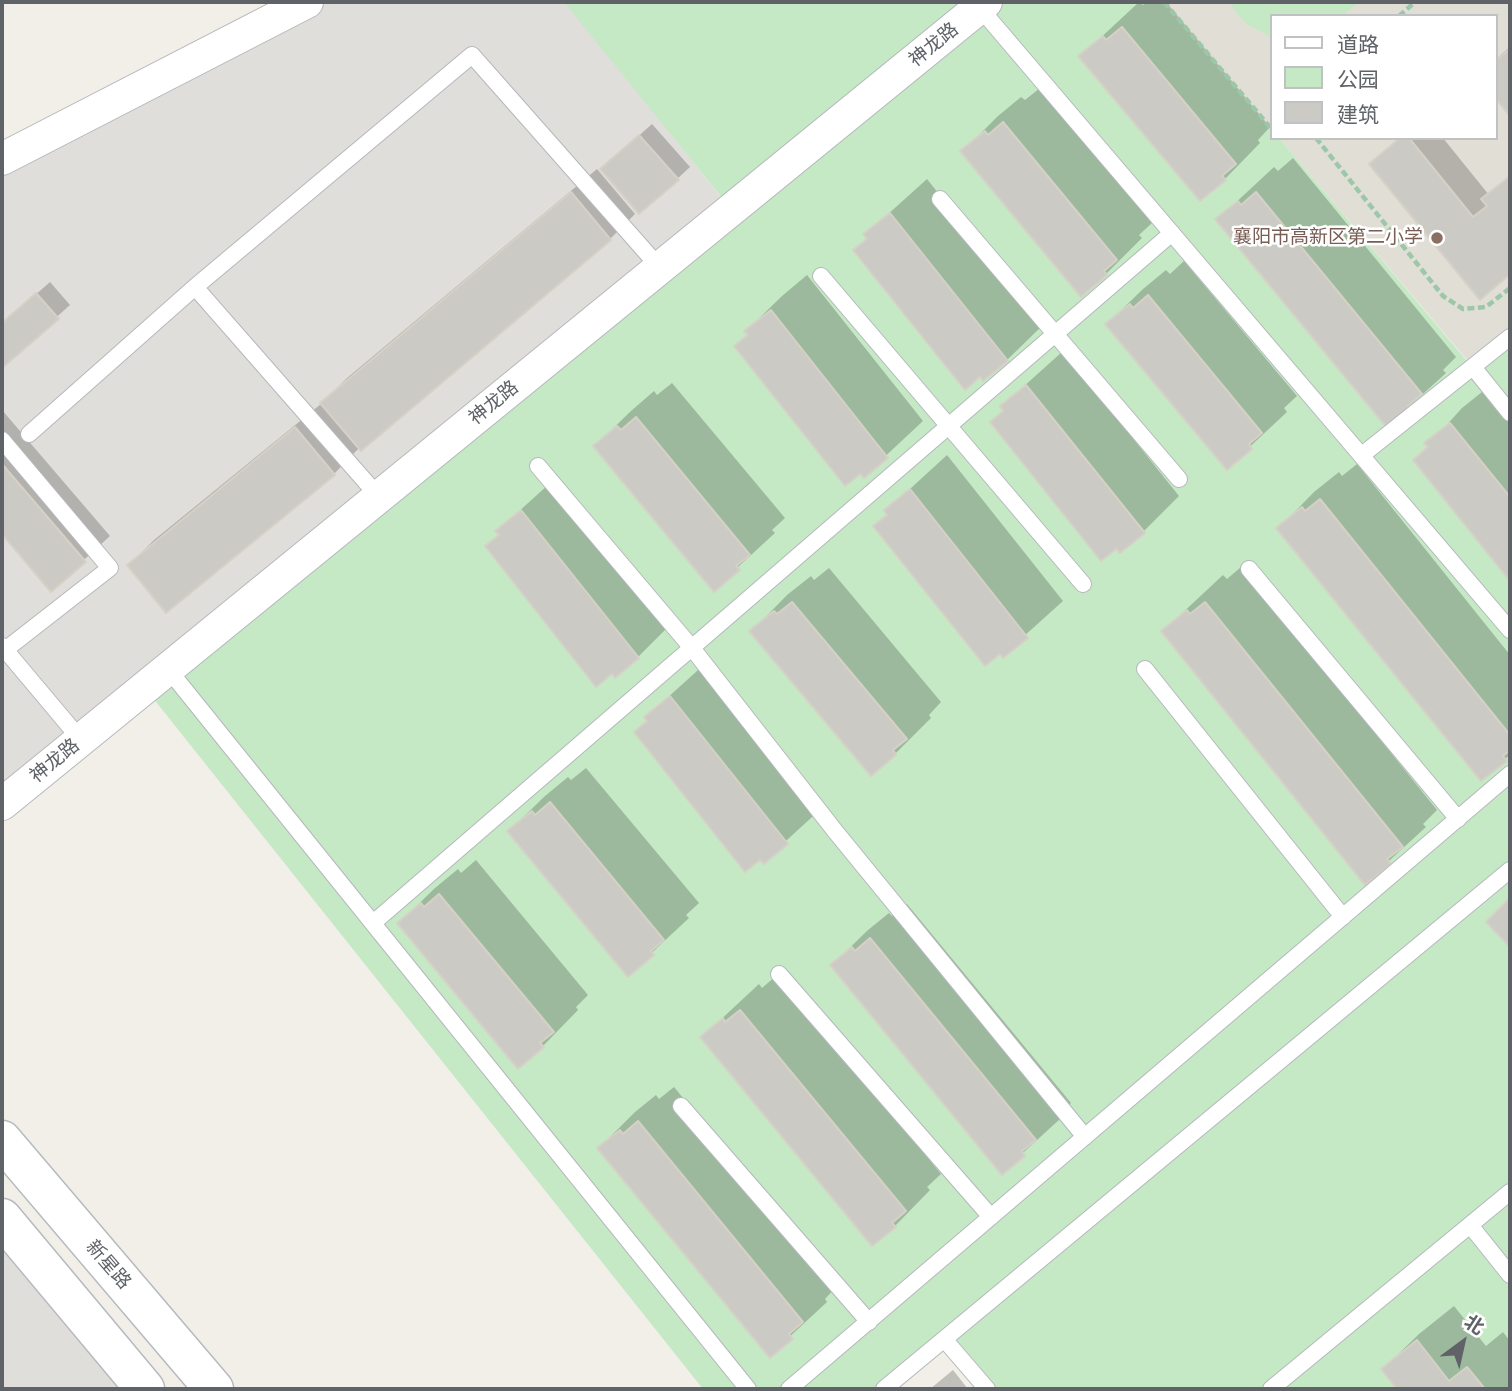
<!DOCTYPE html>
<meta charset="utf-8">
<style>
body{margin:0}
#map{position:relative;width:1512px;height:1391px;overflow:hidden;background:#f1efe8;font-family:"Open Sans","Noto Sans SC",sans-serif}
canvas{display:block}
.frame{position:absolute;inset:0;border:4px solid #5f6368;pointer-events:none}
.legend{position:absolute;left:1270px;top:14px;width:228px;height:126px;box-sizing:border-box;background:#fff;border:2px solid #bfc1c3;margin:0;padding:9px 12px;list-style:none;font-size:21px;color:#5f6368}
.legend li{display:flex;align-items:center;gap:14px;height:35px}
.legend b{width:35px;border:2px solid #bfc1c3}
.north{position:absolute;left:1428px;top:1307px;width:70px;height:70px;-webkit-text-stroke:5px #fff;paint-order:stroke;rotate:33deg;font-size:19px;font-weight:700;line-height:28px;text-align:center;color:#5f6368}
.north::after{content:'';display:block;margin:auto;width:24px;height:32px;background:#5f6368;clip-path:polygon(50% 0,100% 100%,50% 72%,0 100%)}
</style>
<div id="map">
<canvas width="1512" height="1391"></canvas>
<div class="frame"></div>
<ul class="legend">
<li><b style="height:9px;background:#fff"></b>道路</li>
<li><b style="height:19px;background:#c5e8c5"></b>公园</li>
<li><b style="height:19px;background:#cccac5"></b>建筑</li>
</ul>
<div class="north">北</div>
</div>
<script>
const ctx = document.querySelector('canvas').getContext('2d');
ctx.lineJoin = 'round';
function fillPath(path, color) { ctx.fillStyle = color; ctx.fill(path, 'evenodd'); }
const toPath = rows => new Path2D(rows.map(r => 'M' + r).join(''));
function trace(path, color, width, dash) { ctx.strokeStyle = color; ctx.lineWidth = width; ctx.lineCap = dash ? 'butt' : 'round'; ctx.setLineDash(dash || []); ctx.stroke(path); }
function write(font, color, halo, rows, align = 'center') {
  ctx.font = font + ' "Open Sans","Noto Sans SC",sans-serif'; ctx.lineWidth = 5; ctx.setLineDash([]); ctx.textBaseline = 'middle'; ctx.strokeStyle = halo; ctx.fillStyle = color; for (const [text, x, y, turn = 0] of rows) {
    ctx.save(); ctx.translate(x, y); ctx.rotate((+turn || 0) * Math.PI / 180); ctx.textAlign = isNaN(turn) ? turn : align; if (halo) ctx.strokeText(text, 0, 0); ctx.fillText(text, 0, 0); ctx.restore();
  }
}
const industrial = toPath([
 [307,2,567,2,731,210,2,804,2,159],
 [2,1218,145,1389,2,1389]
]);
const education = toPath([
 [1164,2,1510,2,1510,337,1473,367,1279,138,1496,138,1496,16,1272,16,1272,130]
]);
const green = toPath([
 [564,2,1164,2,1272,130,1272,138,1279,138,1472,367,1510,337,1510,1389,987,1389,944,1340,884,1389,703,1389,145,688,731,209],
 [1231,2,1359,2,1342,16,1272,16,1272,38,1246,23,1234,10]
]);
const shadow = toPath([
 [1139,2,1143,5,1147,2,1166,2,1270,127,1258,140,1260,143,1225,179,1081,56],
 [1510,47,1510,113,1496,96,1496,59],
 [1040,88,1152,223,1139,235,1142,238,1106,274,963,151,998,116,1021,97,1025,100],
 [652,124,690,167,677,179,615,157],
 [1399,138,1443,138,1489,195,1510,175,1510,272,1480,297,1371,164],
 [1293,158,1456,357,1443,370,1446,373,1388,426,1218,219,1274,167,1278,171],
 [597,169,635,214,610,239,360,447,334,474,129,565,154,540,321,404,347,378],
 [927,179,1043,325,1007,360,856,250,868,238,866,234],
 [1184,261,1297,396,1284,408,1287,412,1227,468,1107,324,1143,289,1166,270,1170,274],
 [807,275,923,421,864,476,736,346,748,334,746,331,782,296],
 [50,282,70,305,2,366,2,324],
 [1063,351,1179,496,1143,532,1002,406],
 [672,383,785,518,772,530,775,533,714,589,595,446,631,411,654,391,657,395],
 [1487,388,1510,417,1510,578,1415,460,1462,408],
 [2,410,110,536,51,590,2,532],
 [947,455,1063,601,1003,655,876,526,888,513,886,511],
 [1357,464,1510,655,1510,755,1505,759,1279,528,1314,492,1339,472,1342,476],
 [558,476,674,621,638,657,487,547,500,534,497,531],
 [1241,567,1437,810,1423,824,1426,827,1366,882,1163,631,1223,575,1227,579],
 [829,568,941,702,929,715,931,718,895,754,752,631,787,595,811,576,814,580],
 [707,662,823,807,764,861,646,717],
 [586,768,699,903,686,915,689,918,629,974,509,831,545,796,568,777,571,780],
 [476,860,588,995,576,1007,578,1010,543,1046,399,923,435,888,458,869,461,873],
 [907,904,1071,1103,1057,1116,1060,1119,1002,1172,832,965,868,930,889,913,892,916],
 [777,975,941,1174,927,1187,930,1190,895,1226,702,1037,759,984,762,988],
 [674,1087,838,1285,825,1299,827,1302,770,1355,599,1148,635,1112,656,1095,659,1099],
 [1454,1306,1486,1346,1503,1332,1510,1341,1510,1389,1399,1389,1383,1369,1419,1334],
 [953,1370,968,1389,930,1389]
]);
const building = toPath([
 [1122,27,1236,164,1222,176,1226,180,1200,201,1078,56,1103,36,1106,40,1122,27],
 [1510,49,1510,116,1496,99,1496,60,1510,49],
 [1003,122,1117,260,1104,271,1107,275,1081,297,960,151,985,131,988,135,1003,122],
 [639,135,679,180,639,214,600,169,639,135],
 [1400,138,1409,138,1473,217,1487,206,1481,199,1510,176,1510,274,1480,300,1369,164,1400,138],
 [571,192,611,240,361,451,320,403,571,192],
 [1256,192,1422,394,1408,406,1411,410,1388,429,1215,219,1238,201,1241,205,1256,192],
 [890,213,1008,361,983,381,980,377,965,390,853,250,867,239,863,234,890,213],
 [36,293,59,319,2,368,2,323,36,293],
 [1148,295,1262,433,1249,444,1252,449,1227,470,1105,324,1130,304,1133,308,1148,295],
 [771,310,888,458,864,478,860,474,845,486,734,346,748,335,744,331,771,310],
 [1026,385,1145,533,1120,553,1116,549,1101,561,990,422,1003,411,1000,406,1026,385],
 [636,417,750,555,736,566,740,570,714,592,593,446,617,426,621,430,636,417],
 [1450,423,1510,497,1510,581,1413,460,1428,447,1424,443,1450,423],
 [295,427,335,475,166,613,127,565,295,427],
 [2,464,86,562,51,592,2,534,2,464],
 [910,489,1028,638,1003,658,1000,654,985,666,873,526,887,515,884,510,910,489],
 [1320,499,1510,735,1510,750,1503,756,1507,761,1481,781,1276,528,1302,507,1305,511,1320,499],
 [521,510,639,658,615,678,612,674,596,687,485,546,499,535,495,531,521,510],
 [792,602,907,739,893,750,896,755,871,776,749,631,774,611,777,614,792,602],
 [1205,602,1403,847,1387,859,1391,864,1365,885,1161,631,1187,610,1190,614,1205,602],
 [670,696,788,844,764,864,760,860,745,872,634,732,647,721,644,717,670,696],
 [550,802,664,940,651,951,654,955,628,977,507,831,532,811,535,815,550,802],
 [439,894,554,1032,540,1043,544,1047,518,1069,397,923,421,903,424,907,439,894],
 [1510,898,1510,947,1486,922,1510,898],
 [870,938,1036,1140,1022,1151,1025,1156,1002,1175,830,965,852,947,855,951,870,938],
 [740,1010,906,1211,892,1223,896,1227,872,1246,700,1037,723,1018,725,1022,740,1010],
 [638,1121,803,1322,789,1334,793,1339,770,1358,597,1148,620,1130,623,1134,638,1121],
 [1417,1340,1449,1381,1467,1367,1485,1389,1397,1389,1381,1369,1417,1340]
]);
const path = toPath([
 [1164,2,1269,126,1272,123],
 [1399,16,1415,2],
 [1316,138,1443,296,1463,309,1486,307,1510,288]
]);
const lane = toPath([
 [979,7,1510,630],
 [940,199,1179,479],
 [821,276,1083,584],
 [1473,367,1510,413],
 [29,434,195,287],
 [2,440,110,568,5,650],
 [1362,455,1510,337],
 [538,466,692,648,835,831,1085,1137],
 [379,497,195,287,472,55,660,268],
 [1249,569,1458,819],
 [2,646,81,740],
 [168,669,748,1389],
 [1145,669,1343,917],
 [373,923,1172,233],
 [779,974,991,1217],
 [681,1106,869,1322],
 [1470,1225,1510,1275],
 [944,1339,987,1389],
 [789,1389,1510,774],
 [884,1389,1510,870],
 [1271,1389,1510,1192]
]);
const street = toPath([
 [2,159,307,2],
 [2,804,986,2]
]);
const secondary = toPath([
 [2,1140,214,1389],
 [2,1218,145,1389]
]);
const markers = [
 [1437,238,7,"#8d6e63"]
];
const streetNames = [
 ["神龙路",934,45,-39],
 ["神龙路",494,403,-39],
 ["神龙路",55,761,-39],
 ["新星路",108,1265,49]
];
const educationNames = [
 ["襄阳市高新区第二小学",1423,238]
];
fillPath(industrial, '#e0deda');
fillPath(education, '#e1ded6');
fillPath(green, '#c5e8c5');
fillPath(shadow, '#0003');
fillPath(building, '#cccac5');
trace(building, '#d6d1c6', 2);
trace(lane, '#b5b8bc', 18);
trace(street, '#b5b8bc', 34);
trace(secondary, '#b6babf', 41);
trace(path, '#9cc7a9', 4.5, [7, 3.5]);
trace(lane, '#fff', 16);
trace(street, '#fff', 32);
trace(secondary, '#fff', 38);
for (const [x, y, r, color] of markers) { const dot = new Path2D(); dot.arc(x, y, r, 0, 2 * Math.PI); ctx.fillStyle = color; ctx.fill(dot); trace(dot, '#fff', 2.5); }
write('19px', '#5f6368', '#fff', streetNames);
write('19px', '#785e54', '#fff', educationNames, 'right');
</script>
